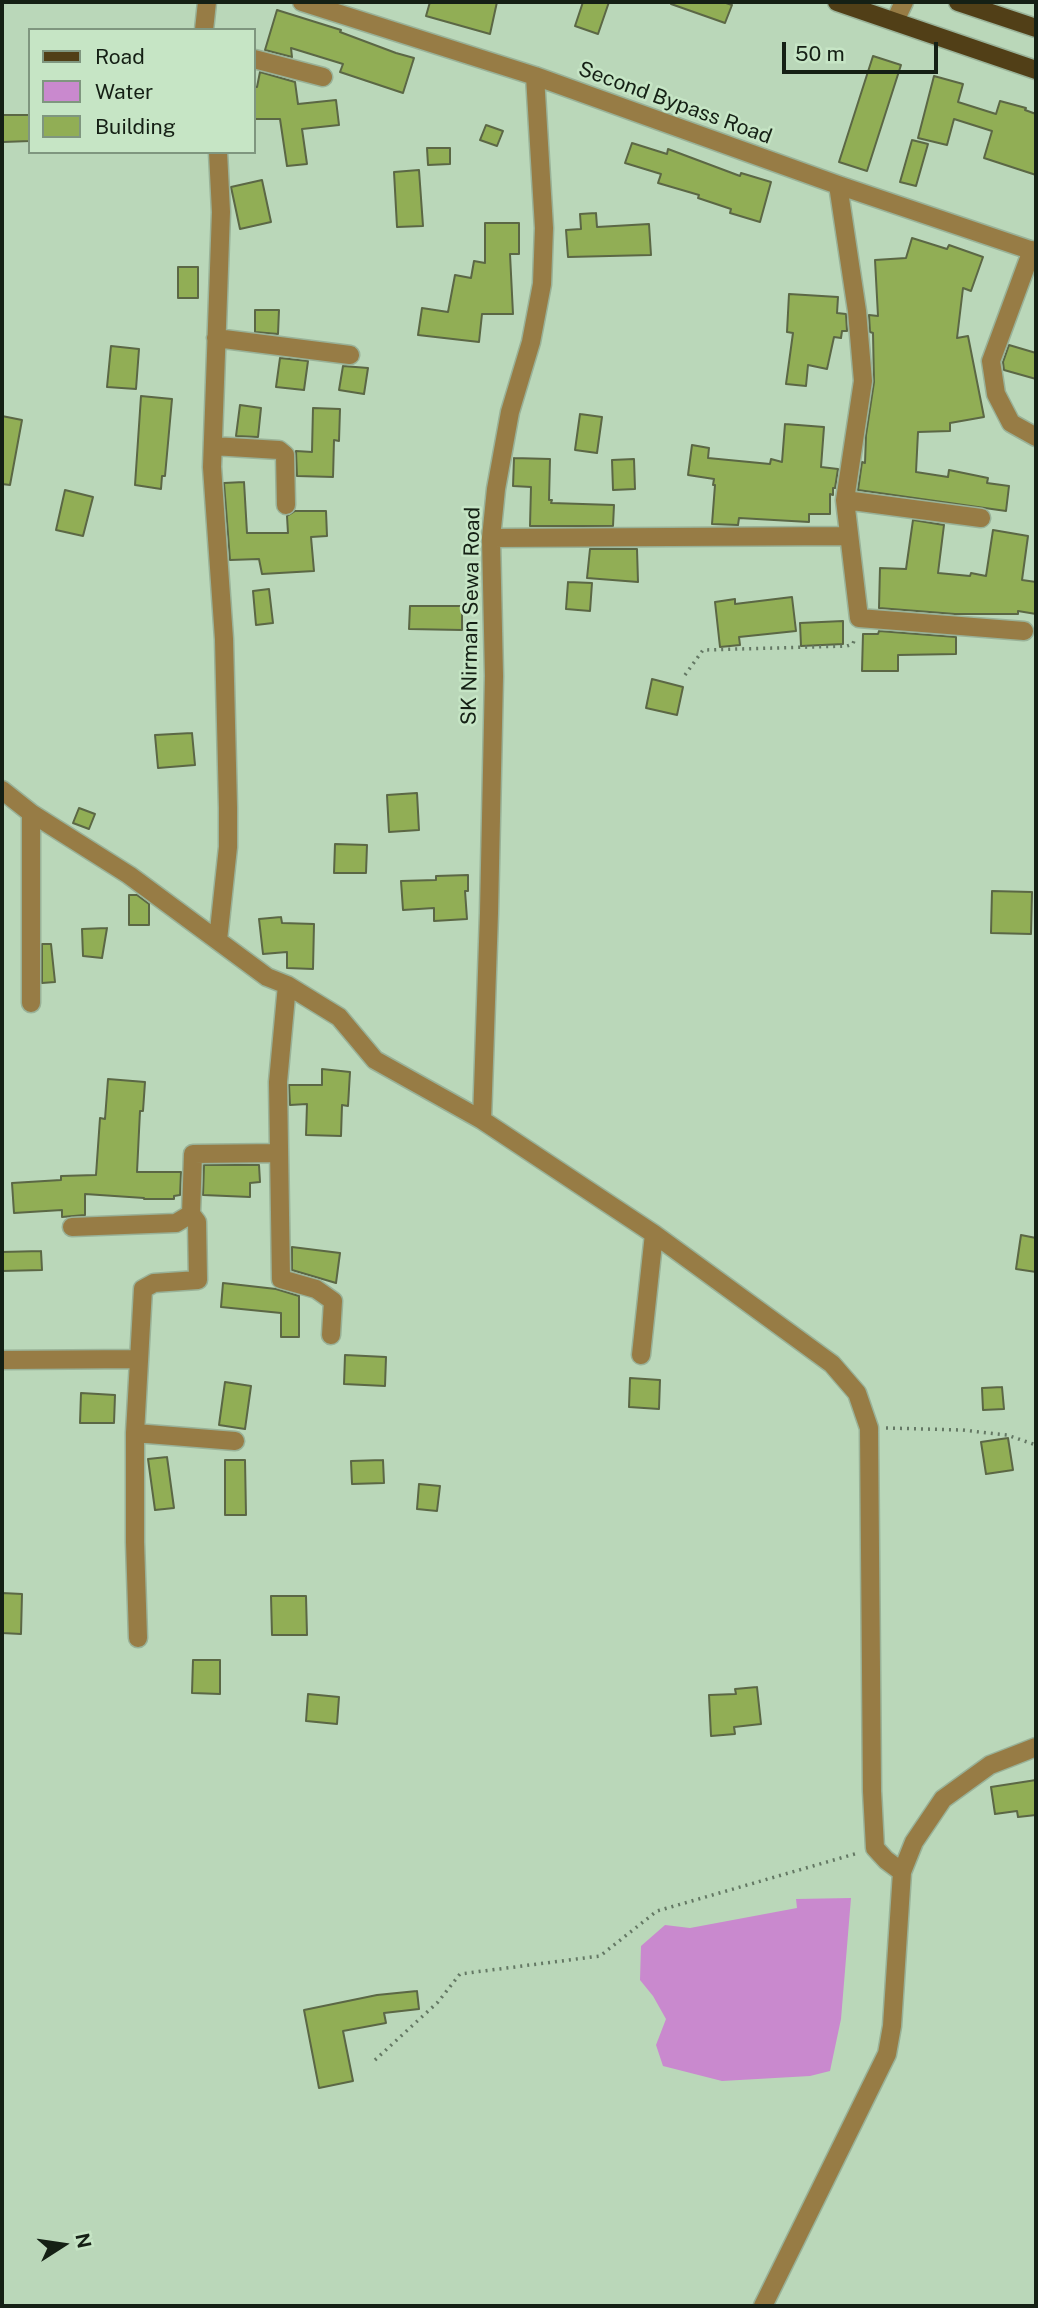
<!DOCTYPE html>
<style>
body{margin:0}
#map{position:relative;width:1038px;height:2308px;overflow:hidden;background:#bad7b9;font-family:"Public Sans",sans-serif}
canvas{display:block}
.frame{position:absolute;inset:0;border:4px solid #152015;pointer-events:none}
.legend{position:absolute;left:28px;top:28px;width:228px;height:126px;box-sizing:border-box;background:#c6e5c5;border:2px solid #7f967f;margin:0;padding:9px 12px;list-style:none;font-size:21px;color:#152015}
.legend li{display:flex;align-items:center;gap:14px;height:35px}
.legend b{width:35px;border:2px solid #7f967f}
.north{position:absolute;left:28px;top:2210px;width:70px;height:70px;-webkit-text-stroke:5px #c6e5c5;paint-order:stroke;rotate:78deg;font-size:19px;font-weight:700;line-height:28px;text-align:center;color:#152015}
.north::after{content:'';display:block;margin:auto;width:24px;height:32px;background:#152015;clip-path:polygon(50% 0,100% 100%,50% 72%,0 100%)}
.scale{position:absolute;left:782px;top:42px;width:156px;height:32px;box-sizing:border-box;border:4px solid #152015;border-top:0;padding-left:9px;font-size:21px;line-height:24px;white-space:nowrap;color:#152015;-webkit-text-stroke:5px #c6e5c5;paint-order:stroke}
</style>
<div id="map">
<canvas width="1038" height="2308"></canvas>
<div class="frame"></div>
<ul class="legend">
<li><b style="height:9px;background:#513f17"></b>Road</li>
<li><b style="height:19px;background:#c989ce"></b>Water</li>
<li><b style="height:19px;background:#91ae55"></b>Building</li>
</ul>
<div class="north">N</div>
<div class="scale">50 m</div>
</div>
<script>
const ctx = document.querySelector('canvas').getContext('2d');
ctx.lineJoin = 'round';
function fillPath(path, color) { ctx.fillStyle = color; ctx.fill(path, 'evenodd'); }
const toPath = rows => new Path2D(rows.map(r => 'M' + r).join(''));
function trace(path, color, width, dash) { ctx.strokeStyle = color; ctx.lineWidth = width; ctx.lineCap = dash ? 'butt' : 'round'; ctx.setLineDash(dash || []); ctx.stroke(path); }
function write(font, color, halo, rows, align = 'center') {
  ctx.font = font + ' "Public Sans",sans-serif'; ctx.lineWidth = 5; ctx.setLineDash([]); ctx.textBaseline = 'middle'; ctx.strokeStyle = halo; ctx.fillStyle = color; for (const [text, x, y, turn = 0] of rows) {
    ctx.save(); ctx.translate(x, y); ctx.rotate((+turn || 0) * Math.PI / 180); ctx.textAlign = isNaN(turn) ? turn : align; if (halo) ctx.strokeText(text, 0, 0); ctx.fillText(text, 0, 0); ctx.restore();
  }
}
const water = toPath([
 [851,1898,841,2019,830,2071,810,2076,722,2081,663,2066,656,2045,666,2019,653,1996,640,1980,641,1946,665,1925,690,1928,797,1908,796,1899]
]);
const building = toPath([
 [430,2,497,2,490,34,426,16,430,2],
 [583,2,609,2,598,34,575,26,583,2],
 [672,2,723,2,732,5,725,23,671,4,672,2],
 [277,10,341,30,340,32,396,53,414,58,403,93,340,72,343,64,291,48,292,57,265,50,277,10],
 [873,56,901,65,867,171,839,162,873,56],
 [260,72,295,82,298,104,336,100,339,125,302,129,307,164,287,166,280,119,254,119,254,87,257,87,260,72],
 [934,76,963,84,958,102,996,114,1000,101,1026,108,1025,110,1036,114,1036,175,984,158,992,131,954,119,947,145,918,138,934,76],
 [3,115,30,115,30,141,3,142,3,115],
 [486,125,503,131,497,146,480,140,486,125],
 [912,140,928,144,916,186,900,182,912,140],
 [632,143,667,154,668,149,740,176,741,173,771,182,760,222,730,213,731,209,698,198,699,195,658,183,661,174,625,163,632,143],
 [427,148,450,148,450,164,428,165,427,148],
 [419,170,423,226,397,227,394,172,419,170],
 [262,180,271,222,240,229,231,187,262,180],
 [596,213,597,227,649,224,651,255,568,257,566,230,581,229,580,214,596,213],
 [485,223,519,223,519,254,510,254,513,314,482,314,479,342,418,335,422,308,448,312,455,275,471,278,474,261,485,263,485,223],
 [912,238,947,249,949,245,983,257,971,291,963,288,957,338,968,336,984,417,950,423,950,431,918,432,916,472,948,477,949,470,988,478,987,483,1009,486,1006,511,858,490,862,462,865,463,866,435,874,382,873,333,870,332,869,315,878,316,875,260,906,258,912,238],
 [178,267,198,267,198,298,178,298,178,267],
 [789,294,838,297,837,313,846,314,847,331,842,331,841,338,834,337,827,369,808,365,806,386,786,384,793,333,787,332,789,294],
 [255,310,279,310,278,334,255,332,255,310],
 [1009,345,1036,353,1036,379,1004,370,1003,362,1009,345],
 [111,346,139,349,136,389,107,387,111,346],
 [280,358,308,361,304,390,276,387,280,358],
 [343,366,368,368,364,394,339,390,343,366],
 [141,396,172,399,165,476,162,476,161,489,135,485,141,396],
 [240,405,261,408,258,437,236,436,240,405],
 [313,408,340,409,339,441,334,440,333,477,297,476,296,451,312,452,313,408],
 [580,414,602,417,597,453,575,450,580,414],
 [2,416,22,420,10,485,2,484,2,416],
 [785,424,824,427,821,467,838,469,835,488,833,488,833,495,830,494,830,514,809,514,809,522,739,518,738,525,712,524,715,485,713,485,714,479,688,475,692,445,709,448,708,458,770,464,771,459,782,462,785,424],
 [514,458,550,459,549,500,552,500,551,503,614,505,613,526,530,526,531,487,513,486,514,458],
 [634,459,635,489,613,490,612,460,634,459],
 [244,482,247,533,288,533,287,516,295,511,326,511,327,536,311,537,314,571,262,574,259,559,230,560,224,483,244,482],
 [65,490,93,497,83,536,56,530,65,490],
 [913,520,944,525,938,573,970,576,971,573,986,576,993,530,1028,536,1022,580,1036,582,1036,614,1018,611,1018,614,955,614,879,608,880,568,906,569,913,520],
 [590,549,637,549,638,582,587,578,590,549],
 [568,582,592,583,590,611,566,609,568,582],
 [269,589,273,623,256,625,253,591,269,589],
 [792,597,796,631,739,637,740,645,720,647,715,602,735,599,735,604,792,597],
 [410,606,462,606,462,630,409,629,410,606],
 [843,621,843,644,801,646,800,623,843,621],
 [879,631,956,637,956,654,898,655,898,671,862,671,863,634,878,634,879,631],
 [652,679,683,687,677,715,646,708,652,679],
 [192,733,195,765,158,768,155,735,192,733],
 [417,793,419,830,389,832,387,795,417,793],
 [79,808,95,814,89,829,73,823,79,808],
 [335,844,367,845,366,873,334,873,335,844],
 [468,875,468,891,465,891,467,919,434,921,434,908,403,910,401,881,436,880,436,876,468,875],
 [992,891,1032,892,1031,934,991,933,992,891],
 [129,895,137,895,149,904,149,925,129,925,129,895],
 [281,917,282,923,314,924,313,969,287,968,287,952,263,954,259,919,281,917],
 [107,928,102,958,83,956,82,929,107,928],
 [42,944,51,944,55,982,42,983,42,944],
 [322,1069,350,1072,348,1106,342,1105,341,1136,306,1135,307,1104,290,1105,289,1085,322,1085,322,1069],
 [108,1079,145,1082,143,1111,140,1111,137,1172,181,1172,180,1195,174,1196,174,1199,144,1199,144,1198,85,1194,85,1215,62,1217,62,1210,14,1213,12,1183,61,1180,61,1176,96,1175,100,1118,105,1119,108,1079],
 [204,1165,259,1165,260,1182,250,1183,250,1197,203,1195,204,1165],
 [1021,1235,1036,1238,1036,1272,1016,1269,1021,1235],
 [292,1247,340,1253,336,1283,292,1270,292,1247],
 [41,1251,42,1270,2,1271,2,1252,41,1251],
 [223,1283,276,1289,299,1296,299,1337,281,1337,281,1313,221,1307,223,1283],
 [345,1355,386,1357,385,1386,344,1384,345,1355],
 [630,1378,660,1380,659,1409,629,1407,630,1378],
 [225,1382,251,1386,245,1429,219,1425,225,1382],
 [1002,1387,1004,1409,983,1410,982,1388,1002,1387],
 [81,1393,115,1395,114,1423,80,1423,81,1393],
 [1008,1438,1013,1470,986,1474,981,1442,1008,1438],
 [167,1457,174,1508,155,1510,148,1459,167,1457],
 [225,1460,245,1460,246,1515,225,1515,225,1460],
 [383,1460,384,1483,352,1484,351,1461,383,1460],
 [419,1484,440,1486,437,1511,417,1509,419,1484],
 [2,1593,22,1594,21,1634,2,1633,2,1593],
 [271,1596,306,1596,307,1635,272,1635,271,1596],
 [193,1660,220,1660,220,1694,192,1693,193,1660],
 [757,1687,761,1724,734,1727,735,1734,711,1736,709,1695,736,1694,735,1689,757,1687],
 [308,1694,339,1697,337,1724,306,1721,308,1694],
 [1036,1780,1036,1815,1018,1817,1017,1811,995,1814,991,1787,1036,1780],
 [417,1991,419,2009,384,2013,386,2023,343,2031,353,2081,319,2088,304,2010,377,1995,417,1991]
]);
const path = toPath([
 [685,675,703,650,847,646,853,644,855,637],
 [886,1428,962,1430,1007,1435,1036,1445],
 [375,2060,438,2002,460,1974,600,1956,657,1911,858,1853]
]);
const minor = toPath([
 [302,2,535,76,838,185,1036,252],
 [895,21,904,2],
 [204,30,207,2],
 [254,59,323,77],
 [218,152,221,212,212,467,224,639,228,808,228,847,218,940],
 [838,185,857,311,863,381,845,500,981,518],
 [1032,250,991,361,996,394,1011,423,1036,437],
 [216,338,350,355],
 [213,446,279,450,285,455,286,505],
 [845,500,859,618,1024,631],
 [491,538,849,536],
 [2,790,31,813,129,875,267,977,287,985,339,1017,375,1060,482,1120,654,1234,832,1364,857,1393,869,1428,872,1791,875,1848,886,1860,902,1872],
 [287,985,278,1082,281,1279,316,1289,333,1301,331,1335],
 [31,1003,31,813],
 [482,1120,489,913,494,676,491,538,496,489,510,412,531,342,542,284,544,228,535,76],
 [72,1227,176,1223,191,1214,193,1154,279,1153],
 [641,1355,654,1234],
 [2,1360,139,1359],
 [135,1433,235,1441],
 [138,1638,135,1542,135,1433,143,1289,154,1283,198,1280,197,1222,191,1214],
 [763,2306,887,2054,892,2026,902,1872,914,1842,943,1799,990,1765,1036,1747]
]);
const major = toPath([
 [837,2,1036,70],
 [958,2,1036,28]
]);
const streetNames = [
 ["Second Bypass Road",675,103,20],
 ["SK Nirman Sewa Road",471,616,-89]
];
fillPath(water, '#c989ce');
fillPath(building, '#91ae55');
trace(building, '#5b6745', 2);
trace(minor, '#99b298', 21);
trace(major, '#99b298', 21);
trace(path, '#647864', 3.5, [2, 5]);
trace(minor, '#977c45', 18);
trace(major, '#513f17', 18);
write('21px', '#152015', '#c6e5c5', streetNames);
</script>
